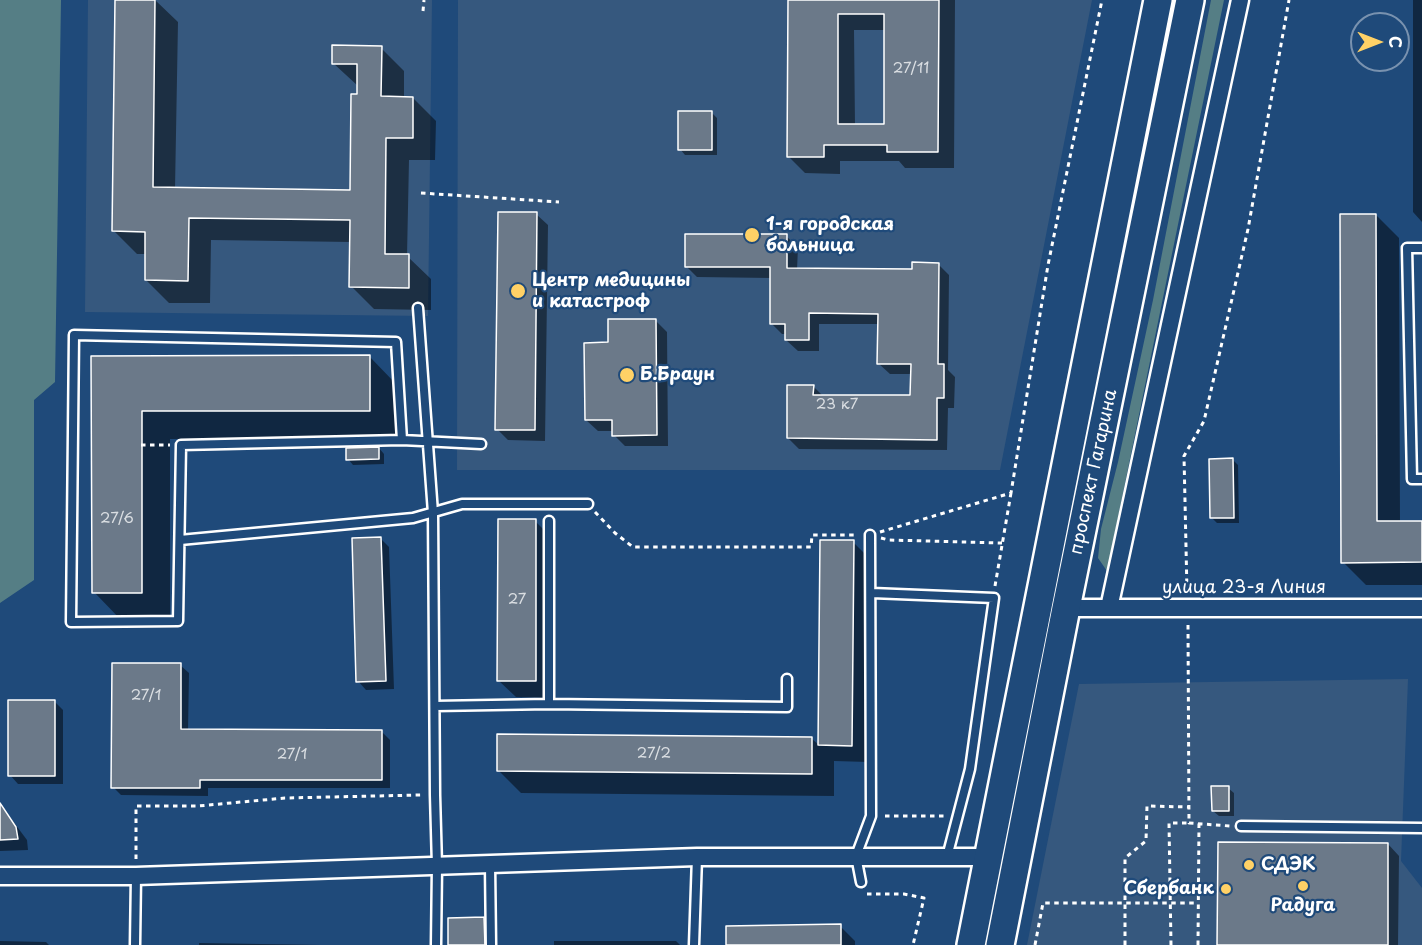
<!DOCTYPE html>
<meta charset="utf-8">
<style>
body{margin:0}
#map{position:relative;width:1422px;height:945px;overflow:hidden;background:#1f4a7a;font-family:"Playpen Sans",sans-serif}
canvas{display:block}
.north{position:absolute;left:1350px;top:12px;width:60px;height:60px;box-sizing:border-box;background:#1f4a7a;border:2px solid #7992af;border-radius:50%;rotate:90deg;font-size:16px;font-weight:700;line-height:24px;text-align:center;color:#fff}
.north::after{content:'';display:block;margin:auto;width:21px;height:27px;background:#ffd166;clip-path:polygon(50% 0,100% 100%,50% 72%,0 100%)}
</style>
<div id="map">
<canvas width="1422" height="945"></canvas>
<div class="north">С</div>
</div>
<script>
const ctx = document.querySelector('canvas').getContext('2d');
ctx.lineJoin = 'round';
function fillPath(path, color) { ctx.fillStyle = color; ctx.fill(path, 'evenodd'); }
const toPath = rows => new Path2D(rows.map(r => 'M' + r).join(''));
function trace(path, color, width, dash) { ctx.strokeStyle = color; ctx.lineWidth = width; ctx.lineCap = dash ? 'butt' : 'round'; ctx.setLineDash(dash || []); ctx.stroke(path); }
function write(font, color, halo, rows, align = 'center') {
  ctx.font = font + ' "Playpen Sans",sans-serif'; ctx.lineWidth = 4.5; ctx.setLineDash([]); ctx.textBaseline = 'middle'; ctx.strokeStyle = halo; ctx.fillStyle = color; for (const [text, x, y, turn = 0] of rows) {
    ctx.save(); ctx.translate(x, y); ctx.rotate((+turn || 0) * Math.PI / 180); ctx.textAlign = isNaN(turn) ? turn : align; if (halo) ctx.strokeText(text, 0, 0); ctx.fillText(text, 0, 0); ctx.restore();
  }
}
const built = toPath([
 [88,0,432,0,428,316,85,312],
 [458,0,1092,0,1000,470,457,470],
 [1408,679,1401,861,1422,888,1422,945,1027,945,1079,684]
]);
const green = toPath([
 [0,0,61,0,55,382,34,400,34,580,0,603],
 [1211,0,1224,0,1107,571,1098,558,1101,529,1118,462,1153,300]
]);
const shadow = toPath([
 [117,0,155,0,178,22,175,189,351,191,358,86,333,63,381,48,404,71,404,98,413,98,436,121,435,160,409,160,407,256,431,279,431,310,374,309,351,286,351,242,211,240,210,303,169,303,146,280,147,254,137,254,114,231],
 [789,0,955,0,954,168,905,168,899,161,840,161,840,174,805,173,789,157],
 [854,30,885,30,886,126,855,126],
 [1413,0,1422,0,1422,222,1413,212],
 [711,112,717,118,717,155,685,155,680,149],
 [536,214,548,225,545,441,508,440,497,429],
 [1376,215,1399,238,1400,522,1422,522,1422,585,1366,585,1343,562],
 [786,236,798,247,797,270,913,271,938,264,949,275,948,370,955,377,954,408,948,408,947,450,799,449,788,438,813,386,823,396,912,397,912,374,890,374,878,363,879,324,819,324,819,351,798,351,786,340,786,334,782,334,771,323,771,278,697,277,686,266],
 [655,320,667,332,668,446,625,446,614,435,614,431,598,431,586,420,610,344],
 [369,356,397,385,398,438,170,439,170,621,122,621,94,592,93,357],
 [379,448,384,454,384,464,353,465,348,459],
 [1233,460,1238,465,1239,523,1217,523,1211,517],
 [535,521,552,538,552,698,516,697,499,681],
 [381,539,389,547,394,689,366,690,358,681],
 [821,541,853,542,870,559,868,762,834,761,834,796,521,793,498,770,811,738,820,746],
 [180,665,189,673,188,731,382,732,390,740,390,788,208,788,208,796,121,795,113,787],
 [55,702,63,710,63,784,18,784,10,775],
 [1228,788,1234,793,1234,816,1219,816,1213,811],
 [0,804,27,840,28,850,0,851],
 [1388,844,1399,856,1398,945,1421,945,1219,945],
 [484,919,492,928,493,945,450,945],
 [840,926,855,941,855,945,727,945],
 [0,941,46,942,49,945,0,945],
 [554,941,676,941,680,945,554,945],
 [199,943,321,945,199,945]
]);
const building = toPath([
 [115,0,155,0,153,187,350,190,351,94,357,94,357,64,332,64,332,45,382,46,381,96,413,97,413,138,386,138,385,254,409,254,409,288,349,287,350,220,189,218,188,281,145,280,145,232,112,231,115,0],
 [788,0,939,0,938,152,887,152,887,145,824,145,824,157,787,157,788,0],
 [838,14,884,14,884,124,838,124,838,14],
 [678,111,712,111,712,150,678,150,678,111],
 [498,212,537,212,535,430,495,430,498,212],
 [1340,214,1376,214,1377,521,1422,521,1422,562,1341,563,1340,214],
 [685,234,787,234,787,268,912,269,912,262,939,263,938,364,944,364,944,398,937,398,937,440,787,438,787,385,814,385,813,395,910,395,911,364,877,364,878,314,809,313,809,340,785,340,785,324,770,324,770,267,685,267,685,234],
 [608,319,656,319,657,435,612,436,612,420,585,420,584,343,608,342,608,319],
 [370,355,370,411,142,411,142,593,92,593,91,356,370,355],
 [379,447,379,459,346,460,346,448,379,447],
 [1233,458,1234,518,1210,518,1209,459,1233,458],
 [498,519,536,519,536,681,497,681,498,519],
 [381,537,386,681,356,682,352,538,381,537],
 [820,540,854,540,852,746,818,745,820,540],
 [112,663,181,663,181,729,382,730,382,780,200,780,200,788,111,788,112,663],
 [8,700,55,700,55,776,8,776,8,700],
 [497,734,812,737,812,774,497,771,497,734],
 [1211,786,1229,786,1229,811,1212,811,1211,786],
 [0,803,16,827,18,839,0,840,0,803],
 [1218,842,1388,843,1388,945,1217,945,1218,842],
 [484,917,485,945,448,945,448,918,484,917],
 [841,924,841,945,726,945,726,926,841,924]
]);
const path = toPath([
 [423,11,424,0],
 [421,193,559,202],
 [141,445,170,445],
 [595,512,615,533,633,547,811,547,812,535,857,535],
 [880,532,1011,493,1048,265,1102,0],
 [881,538,889,540,1002,543],
 [995,586,1011,493],
 [1187,592,1184,456,1204,421,1248,229,1289,0],
 [1188,625,1189,823,1230,826],
 [885,816,944,816],
 [136,859,136,806,198,806,285,798,421,795],
 [867,894,904,894,924,898,913,945],
 [1035,945,1043,903,1198,903],
 [1125,945,1125,858,1146,841,1147,806,1189,807],
 [1171,945,1169,823,1189,823],
 [1198,945,1199,823]
]);
const lane = toPath([
 [1422,248,1407,248,1412,479,1422,479],
 [418,308,433,513,435,795,437,866,436,945],
 [402,440,396,342,74,335,71,622,178,621,181,445,402,440,481,444],
 [549,521,549,704],
 [180,540,413,518,462,504,588,504],
 [872,593,994,598,970,769,947,857],
 [435,706,549,704,787,707,787,679],
 [1241,826,1422,828],
 [490,865,491,945],
 [861,882,856,856,871,816,870,535],
 [135,945,136,876],
 [694,945,697,857]
]);
const street = toPath([
 [1066,608,1422,608],
 [1109,608,1240,0],
 [0,876,136,876,697,857,988,857]
]);
const primary = toPath([
 [971,945,1158,0],
 [1000,945,1066,608,1190,0]
]);
const markers = [
 [752,235,8,"#ffd166"],
 [518,291,8,"#ffd166"],
 [627,375,8,"#ffd166"],
 [1249,865,6,"#ffd166"],
 [1303,886,6,"#ffd166"],
 [1226,889,6,"#ffd166"]
];
const numberNames = [
 ["27/11",911,69],
 ["23 к7",837,405],
 ["27/6",117,519],
 ["27",517,600],
 ["27/1",146,696],
 ["27/2",654,754],
 ["27/1",292,755]
];
const poiNames = [
 ["1-я городская",766,225],
 ["больница",766,246],
 ["Центр медицины",532,281],
 ["и катастроф",532,302],
 ["Б.Браун",640,375],
 ["СДЭК",1261,865],
 ["Сбербанк",1214,889,"right"],
 ["Радуга",1303,906,"center"]
];
const streetNames = [
 ["проспект Гагарина",1094,472,-78],
 ["улица 23-я Линия",1244,588]
];
fillPath(built, '#36587e');
fillPath(green, '#557e85');
fillPath(shadow, '#0007');
fillPath(building, '#6b7989');
trace(building, '#fff', 1.5);
trace(lane, '#fff', 13);
trace(street, '#fff', 21);
trace(primary, '#fff', 32);
trace(path, '#fff', 3, [4.5, 4.5]);
trace(lane, '#1f4a7a', 8);
trace(street, '#1f4a7a', 16);
trace(primary, '#1f4a7a', 27);
for (const [x, y, r, color] of markers) { const dot = new Path2D(); dot.arc(x, y, r, 0, 2 * Math.PI); ctx.fillStyle = color; ctx.fill(dot); trace(dot, '#1f4a7a', 2); }
write('15px', '#dadee2', null, numberNames);
write('bold 18px', '#fff', '#1f4a7a', poiNames, 'left');
write('18px', '#fff', '#1f4a7a', streetNames);
</script>
